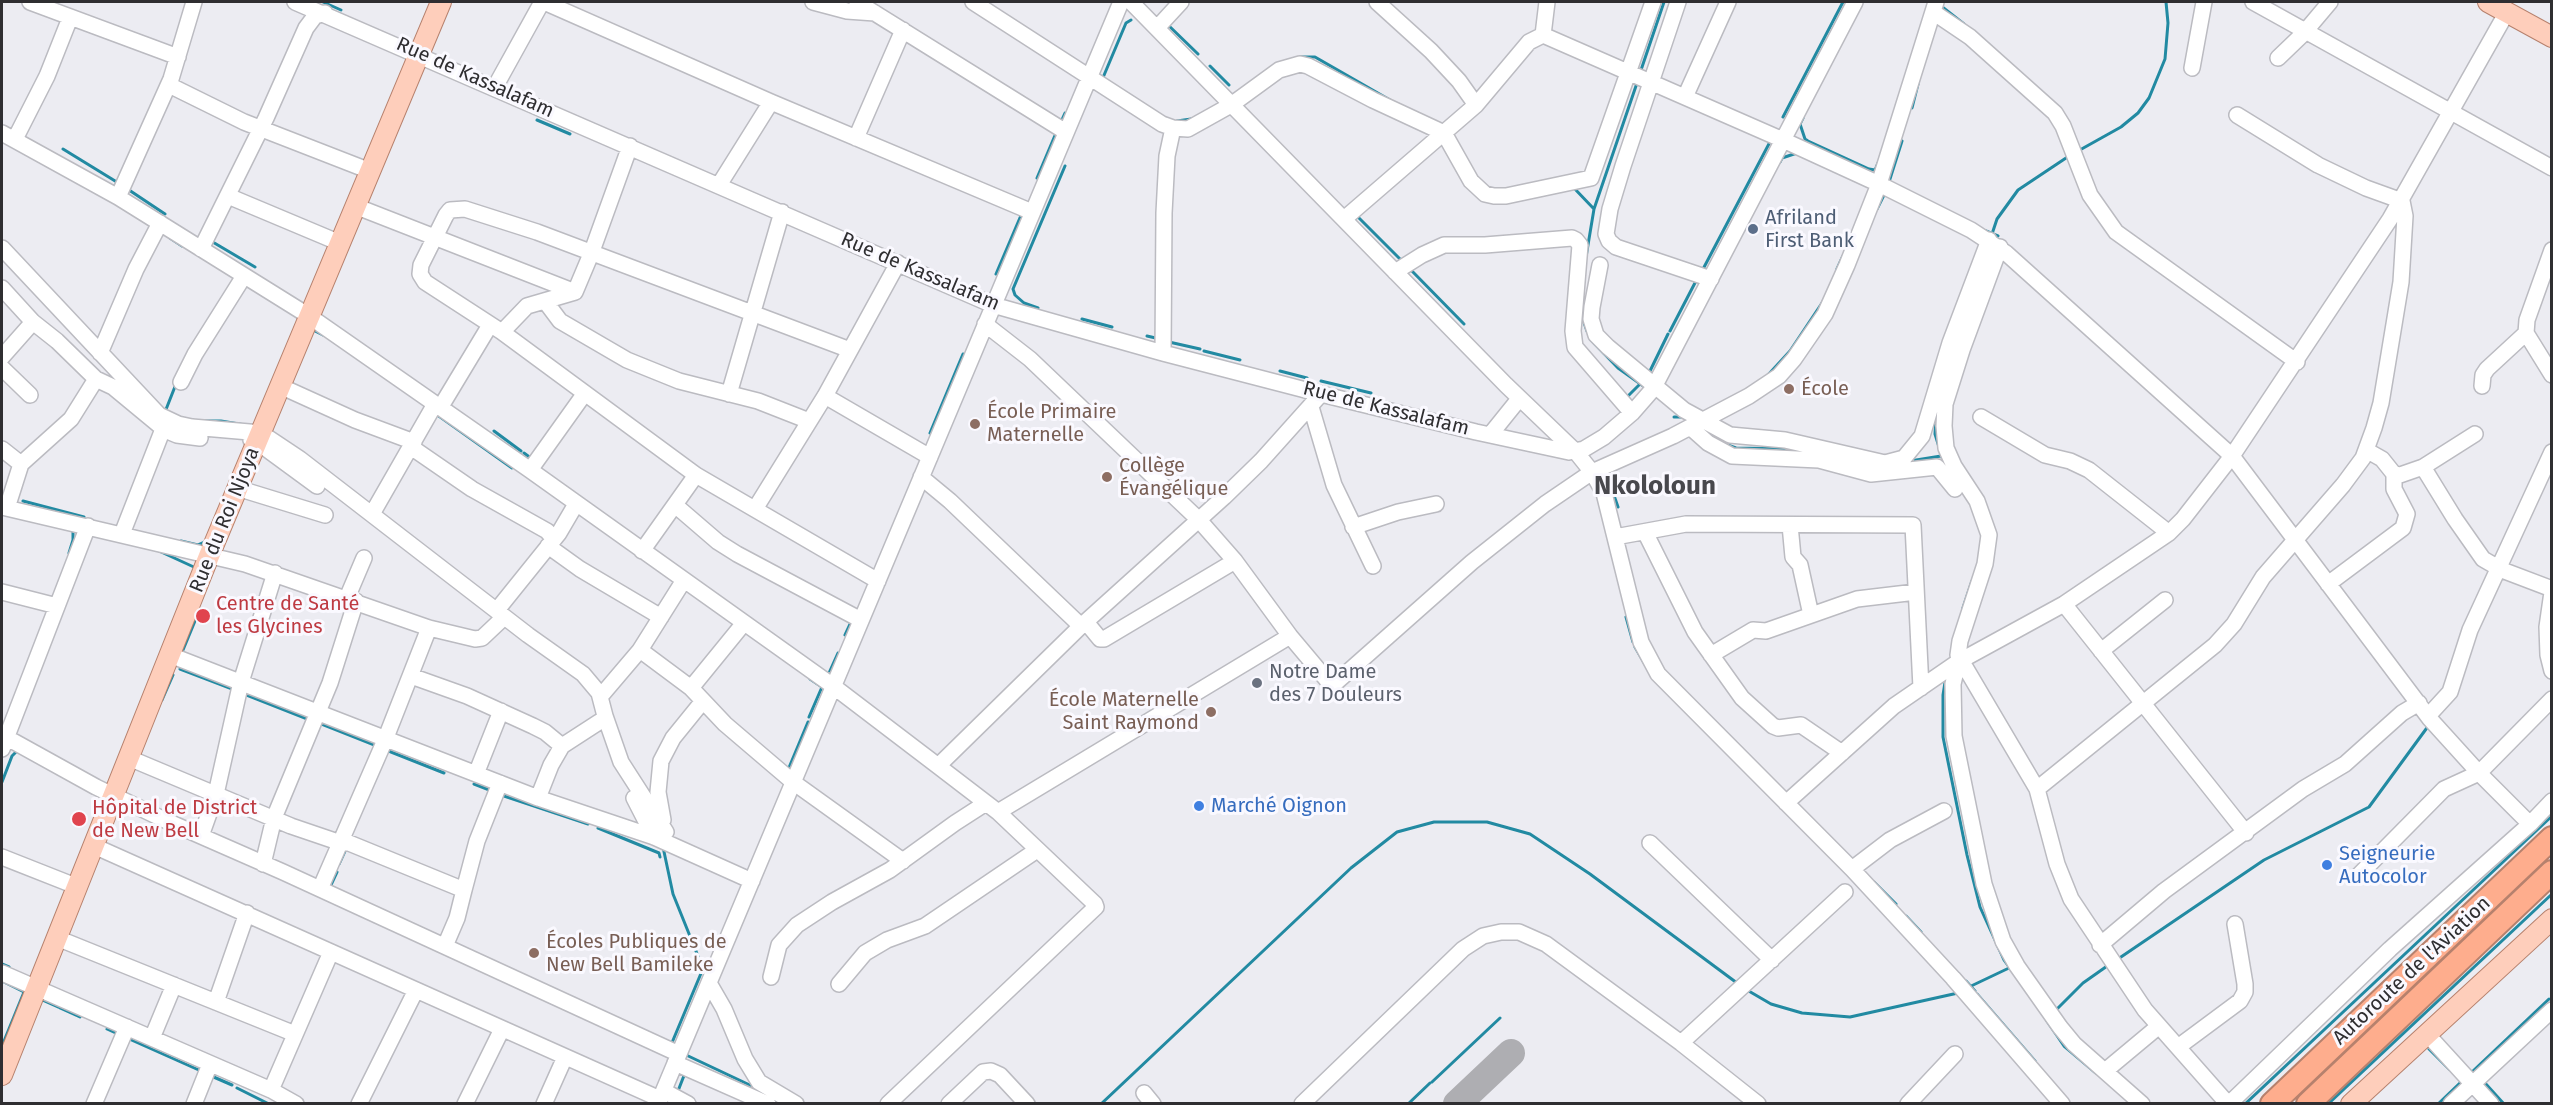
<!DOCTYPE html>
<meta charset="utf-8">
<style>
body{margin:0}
#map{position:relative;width:2553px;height:1105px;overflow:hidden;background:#ececf2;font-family:"Fira Sans",sans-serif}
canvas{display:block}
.frame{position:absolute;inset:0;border:3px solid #2f2e31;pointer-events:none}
</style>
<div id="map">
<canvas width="2553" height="1105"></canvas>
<div class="frame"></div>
</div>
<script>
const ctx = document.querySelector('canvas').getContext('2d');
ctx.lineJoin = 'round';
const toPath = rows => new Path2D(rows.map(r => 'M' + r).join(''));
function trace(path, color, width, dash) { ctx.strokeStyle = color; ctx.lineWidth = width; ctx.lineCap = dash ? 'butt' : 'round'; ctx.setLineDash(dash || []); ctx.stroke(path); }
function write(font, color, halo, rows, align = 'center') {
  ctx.font = font + ' "Fira Sans",sans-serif'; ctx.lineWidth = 6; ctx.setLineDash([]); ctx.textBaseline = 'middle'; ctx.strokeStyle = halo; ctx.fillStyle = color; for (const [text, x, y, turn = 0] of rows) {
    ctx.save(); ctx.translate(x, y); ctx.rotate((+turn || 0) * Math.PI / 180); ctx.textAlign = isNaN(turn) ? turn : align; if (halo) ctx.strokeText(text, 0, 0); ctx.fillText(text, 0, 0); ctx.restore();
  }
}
const stream = toPath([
 [323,2,341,10],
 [1941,6,1964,24],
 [1166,23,1198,54],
 [1300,57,1315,57,1390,100],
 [1210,66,1229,85],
 [1640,73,1664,2],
 [1102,80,1126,23,1131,20],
 [1912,108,1918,84],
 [1783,117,1843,2],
 [1803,118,1800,124,1805,139,1808,141,1869,169,1875,170,1878,163],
 [537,120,570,134],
 [1177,121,1191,119],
 [1060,124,1065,113],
 [63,149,120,184],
 [2078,151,2121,127,2138,113,2149,98,2165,59,2168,23,2166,2],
 [1780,162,1782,158,1797,153],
 [1037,178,1056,133],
 [1889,182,1902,141],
 [1573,187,1594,209],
 [129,190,165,214],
 [1877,209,1885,193],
 [1357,216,1403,262],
 [1986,231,1998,236],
 [1991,237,1997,219,2018,190,2069,156],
 [170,238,182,246],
 [211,241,255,267],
 [1586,257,1594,209,1637,83],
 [1410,269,1464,324],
 [1837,269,1843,256],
 [1702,271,1771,140],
 [996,274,1022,213],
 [1038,308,1024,303,1015,295,1013,289,1065,166],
 [1581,314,1587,331],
 [1082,319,1112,327],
 [313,330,323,335],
 [1670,331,1697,279],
 [1147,336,1160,339],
 [1591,340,1618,368,1646,388],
 [1169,342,1200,349],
 [1204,351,1240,360],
 [1280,371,1307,378],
 [1649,373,1668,334],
 [1767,376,1790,351,1824,300],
 [1321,381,1371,393],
 [1625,399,1640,384],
 [165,412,176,384],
 [436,414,512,468],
 [1936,414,1935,434,1943,460],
 [1674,417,1684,417],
 [204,421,221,421,245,425],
 [494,431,521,451],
 [930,433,963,354],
 [1725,444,1736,448,1792,449],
 [524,453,532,459],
 [1910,461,1941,456],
 [1608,478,1618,507],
 [23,501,84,517],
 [181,541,198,545,205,542],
 [159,551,196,568],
 [69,553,73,540,73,530],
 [1963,608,1972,581],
 [1626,617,1633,642],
 [845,635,852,620],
 [1635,647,1649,671],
 [183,650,195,621],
 [180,669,235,690],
 [829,673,838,653],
 [1946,676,1943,695,1943,737,1967,855,1980,907,2004,960,2009,967],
 [244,694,310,720],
 [162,700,173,675],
 [809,717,822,687,810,679],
 [319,723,377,746],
 [386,750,444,773],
 [788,770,808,722],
 [2,782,12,756,16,752],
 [474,784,492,791],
 [501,795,588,824],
 [598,828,659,853,660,857],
 [663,847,673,894,706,976],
 [339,864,345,851],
 [1874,882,1896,904],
 [330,887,337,872],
 [1906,916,1921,932],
 [2118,959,2264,860,2369,807,2429,725],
 [2,964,9,967],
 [2,981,24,992,2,1046],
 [1966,981,1975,991],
 [1969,987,2009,968],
 [1747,990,1771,1004,1802,1013,1850,1017,1958,993],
 [1977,994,2035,1061],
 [40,999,58,1007],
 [60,1008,80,1017],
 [2054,1012,2083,983,2110,964],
 [2047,1021,2064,1046,2096,1073],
 [107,1029,118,1034],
 [127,1038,201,1071],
 [671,1045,702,971],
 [2429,1049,2449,1069],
 [684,1054,754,1087],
 [2473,1071,2549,999],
 [209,1075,232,1085],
 [1432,1082,1500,1018],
 [2485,1083,2504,1104],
 [237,1088,269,1104],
 [678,1091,685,1073],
 [1101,1104,1351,868,1397,832,1434,822,1487,822,1530,834,1590,874,1737,983],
 [1408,1104,1430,1083],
 [2245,1104,2552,816],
 [2328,1104,2552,894],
 [2438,1104,2461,1082]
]);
const taxiway = toPath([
 [1457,1104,1511,1053]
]);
const minor = toPath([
 [30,2,178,57],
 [295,2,993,305,1163,353,1321,394,1476,432,1569,452,1584,449,1604,437,1632,413,1653,389,1855,2],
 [544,2,771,102,1032,212],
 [813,2,847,11,875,13],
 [857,2,1066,132],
 [973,2,1162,124,1173,128,1188,129,1231,105,1279,70,1300,64,1308,66,1373,100,1444,133,1471,181,1485,194,1494,196,1506,196,1591,178,1653,2],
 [1131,2,1506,385,1576,452,1592,472,1604,493,1641,642,1658,674,1852,869,1953,978,2062,1104],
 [1377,2,1431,51,1459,81,1476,105],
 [1678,2,1623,166,1610,209,1606,234,1609,241,1616,247,1711,279],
 [2253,2,2552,168],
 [1933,12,1970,37,2055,113,2063,126,2090,195,2116,232,2297,362],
 [1157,28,1181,2],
 [1543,35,1783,140,1879,184,1971,230,2006,253,2232,456,2430,719,2479,773,2530,824],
 [2278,58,2303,34,2330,2],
 [2192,68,2204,2],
 [169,85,244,122,370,171],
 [495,87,542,2],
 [1685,97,1728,2],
 [2,133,118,197,309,316,530,470,833,686,938,766,998,812,1095,904,1096,907,888,1104],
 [856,138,903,30],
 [15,139,47,76,70,18],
 [719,185,771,102],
 [228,196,340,243],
 [118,197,171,79,194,2],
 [355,206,575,292],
 [1344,219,1476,105,1529,42,1543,35,1547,2],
 [2000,247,1962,350,1945,404,1944,426,1946,448,1954,466,1977,501,1989,535,1985,564,1960,641,1958,655,2037,789,2057,864,2071,899,2145,1010,2228,1104],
 [2,248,159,415,178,424,192,427,261,433,300,459,528,635,583,674,599,693,605,716,621,762,666,832],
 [201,249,266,118,306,28,315,16,325,13],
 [2552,250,2527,320,2526,333,2552,375],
 [1600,265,1592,307,1591,319,1596,335,1608,347,1684,410,1730,435,1785,440,1885,463,1904,458,1922,436,1950,343,1989,240],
 [1395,272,1422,255,1444,245,1485,245,1572,238,1576,240,1580,245,1573,331,1575,347,1632,413],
 [2,288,33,322,57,341,96,379,71,419,21,464,7,508],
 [545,301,560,321,627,360,679,381,758,401,809,421],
 [985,324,1030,359,1199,520,1235,561,1290,636,1332,686,1472,562,1545,504,1592,472,1673,436,1749,396,1779,376,1794,359,1825,314,1847,265,1879,184,1936,2],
 [502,332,527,306,575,292,591,254,630,146],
 [850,350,537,232,465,209,450,210,446,215,421,265,420,274,425,282,502,332,696,475,878,581],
 [100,353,136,269,160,223],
 [1163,353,1164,213,1167,156,1173,128],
 [2,357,33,322],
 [2,368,30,395],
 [96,379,113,387,165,430,177,435,200,438],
 [181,382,195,354,244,276],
 [280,386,355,420,414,442],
 [2482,386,2483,375,2487,369,2526,333],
 [729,394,782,212],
 [825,396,930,457],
 [1311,407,1334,485,1373,566],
 [440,408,490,325],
 [1981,417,2045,455,2070,461,2089,470,2169,533],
 [1690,427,1708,443,1732,456,1819,460,1871,474,1937,467,1955,489],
 [1490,435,1519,399],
 [251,440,257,442,317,486],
 [411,447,472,489,547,531,554,539],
 [2,449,21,464],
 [2366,450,2382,459,2394,474,2400,475,2423,467,2475,434],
 [2423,467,2455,519,2483,559,2502,570,2552,589],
 [530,470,585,393],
 [921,477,950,501,1081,626],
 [237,488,325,515],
 [675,505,718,542,737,554,861,620],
 [2,507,245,564,429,628,475,639,482,638,500,621],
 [755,509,825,396,898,263],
 [372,514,435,404],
 [1790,525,1793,557,1800,565,1811,615],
 [1353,527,1398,512,1436,504],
 [1645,532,1695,632,1742,698,1773,726,1778,728,1801,725,1842,753],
 [122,534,163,429],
 [1615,537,1686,524,1913,525,1921,688],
 [548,546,580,569,661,617],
 [642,551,696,475],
 [2328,584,2403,528,2407,514,2394,489,2394,474],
 [2,592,57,606],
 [2552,592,2547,627,2548,655,2552,671],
 [347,598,364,558],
 [2064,604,2246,833],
 [497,610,559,533,576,504],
 [1086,622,1100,639,1104,639,1235,561],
 [640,650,691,688,725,724,793,782,903,861],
 [2101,651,2165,600],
 [170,655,538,798,654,837,752,881],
 [1711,655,1753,630,1766,631,1857,599,1916,592],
 [1958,662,1953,684,1954,736,1984,884,2003,941,2017,966,2060,1027,2074,1044,2142,1104],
 [411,676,467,696,533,726,545,732,562,746],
 [691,688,744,623],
 [600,697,640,650,684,580],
 [2428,716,2450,692,2470,630,2552,452],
 [2,735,96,787,169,822,283,872,679,1054],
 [2,749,88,526],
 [129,758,291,826,341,843,349,843,464,890,457,918,445,946],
 [938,766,1081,626,1224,497,1261,461,1321,394],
 [476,774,501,711],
 [2037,789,2215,645,2234,624,2263,577,2343,485,2363,458,2374,428,2381,403,2401,282,2405,216,2402,201,2366,188,2318,165,2237,115],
 [538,798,551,765,562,746,599,722],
 [634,798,654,837],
 [1786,803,1894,706,1958,662,2064,604,2169,533,2183,519,2232,456,2390,219,2507,12],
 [998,812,1290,636],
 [663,820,658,792,661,761,673,738,703,701],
 [201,836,216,794,241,682,275,573],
 [1650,843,1772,960],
 [94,846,660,1099],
 [2,857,78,887],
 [263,864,274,818,330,683,356,601],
 [1852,869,1890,840,1944,811],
 [2358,876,2444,789,2479,773,2552,699],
 [320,889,385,740,429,628],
 [464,890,477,841,500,783],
 [57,938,295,1034],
 [2100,945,2164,891,2303,789,2345,764,2402,713,2419,703],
 [2,973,271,1090,296,1104],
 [771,977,779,945,797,925,832,902,890,870,955,823,986,803],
 [709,983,724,1009,745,1059,759,1082,796,1104],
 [839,984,865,953,887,940,925,926,1037,850],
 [216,1002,247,913],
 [2427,1034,2491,1104],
 [152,1038,174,985],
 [1681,1043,1845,892],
 [2178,1047,2240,1001,2245,992,2245,984,2235,924],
 [675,1063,768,1104],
 [2105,1071,2159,1026],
 [271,1090,331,952],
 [664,1091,688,1104],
 [1144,1093,1153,1104],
 [94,1104,127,1027],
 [194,1104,210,1064],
 [359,1104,416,990],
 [465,1104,502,1029],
 [544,1104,565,1057],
 [658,1104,1121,2],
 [949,1104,983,1072,991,1071,1000,1075,1027,1104],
 [1302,1104,1463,949,1483,936,1501,932,1519,932,1546,944,1681,1043,1758,1104],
 [1908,1104,1955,1054],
 [2229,1104,2390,949,2530,824,2552,801],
 [2451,1104,2552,1010]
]);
const major = toPath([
 [2488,2,2552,37],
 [2,1075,209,556,441,2],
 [2351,1104,2552,919]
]);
const highway = toPath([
 [2272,1104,2552,838],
 [2308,1104,2552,872]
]);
const markers = [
 [1753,229,6,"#5c6f8a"],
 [1789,389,6,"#8d6e63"],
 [975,424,6,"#8d6e63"],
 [1107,477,6,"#8d6e63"],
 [203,616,8,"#e0444e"],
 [1257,683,6,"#6b7280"],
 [1211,712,6,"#8d6e63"],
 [1199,806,6,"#3f7fe0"],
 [79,819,8,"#e0444e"],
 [2327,865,6,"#3f7fe0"],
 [534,953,6,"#8d6e63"]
];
const streetNames = [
 ["Rue de Kassalafam",475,78,24],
 ["Rue de Kassalafam",920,272,23],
 ["Rue de Kassalafam",1386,409,14],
 ["Rue du Roi Njoya",225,520,-68],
 ["Autoroute de l'Aviation",2412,971,-43]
];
const serviceNames = [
 ["Afriland",1765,218],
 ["First Bank",1765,241]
];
const educationNames = [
 ["École",1801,389],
 ["École Primaire",987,412],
 ["Maternelle",987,435],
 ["Collège",1119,466],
 ["Évangélique",1119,489],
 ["École Maternelle",1199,700,"right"],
 ["Saint Raymond",1199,723,"right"],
 ["Écoles Publiques de",546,942],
 ["New Bell Bamileke",546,965]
];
const healthNames = [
 ["Centre de Santé",216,604],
 ["les Glycines",216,627],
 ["Hôpital de District",92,808],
 ["de New Bell",92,831]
];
const worshipNames = [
 ["Notre Dame",1269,672],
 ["des 7 Douleurs",1269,695]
];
const shopNames = [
 ["Marché Oignon",1211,806],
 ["Seigneurie",2339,854],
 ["Autocolor",2339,877]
];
const districtNames = [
 ["Nkololoun",1655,487]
];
trace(stream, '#228aa2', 3);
trace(taxiway, '#aeaeb2', 28);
trace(minor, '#bbbbc1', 18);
trace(major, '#b6816d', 22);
trace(highway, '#b6816d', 26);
trace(minor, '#fff', 15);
trace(major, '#fecebb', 20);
trace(highway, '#fead8d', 22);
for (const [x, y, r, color] of markers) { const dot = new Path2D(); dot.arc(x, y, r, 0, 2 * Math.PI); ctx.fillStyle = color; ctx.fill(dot); trace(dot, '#faf9ff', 2); }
write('20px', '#2f2e31', '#faf9ff', streetNames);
write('20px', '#4e5e75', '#faf9ff', serviceNames, 'left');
write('20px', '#785e54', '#faf9ff', educationNames, 'left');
write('20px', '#be3a42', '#faf9ff', healthNames, 'left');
write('20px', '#5b616d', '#faf9ff', worshipNames, 'left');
write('20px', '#366cbe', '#faf9ff', shopNames, 'left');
write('bold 26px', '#48484d', '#faf9ff', districtNames);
</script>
